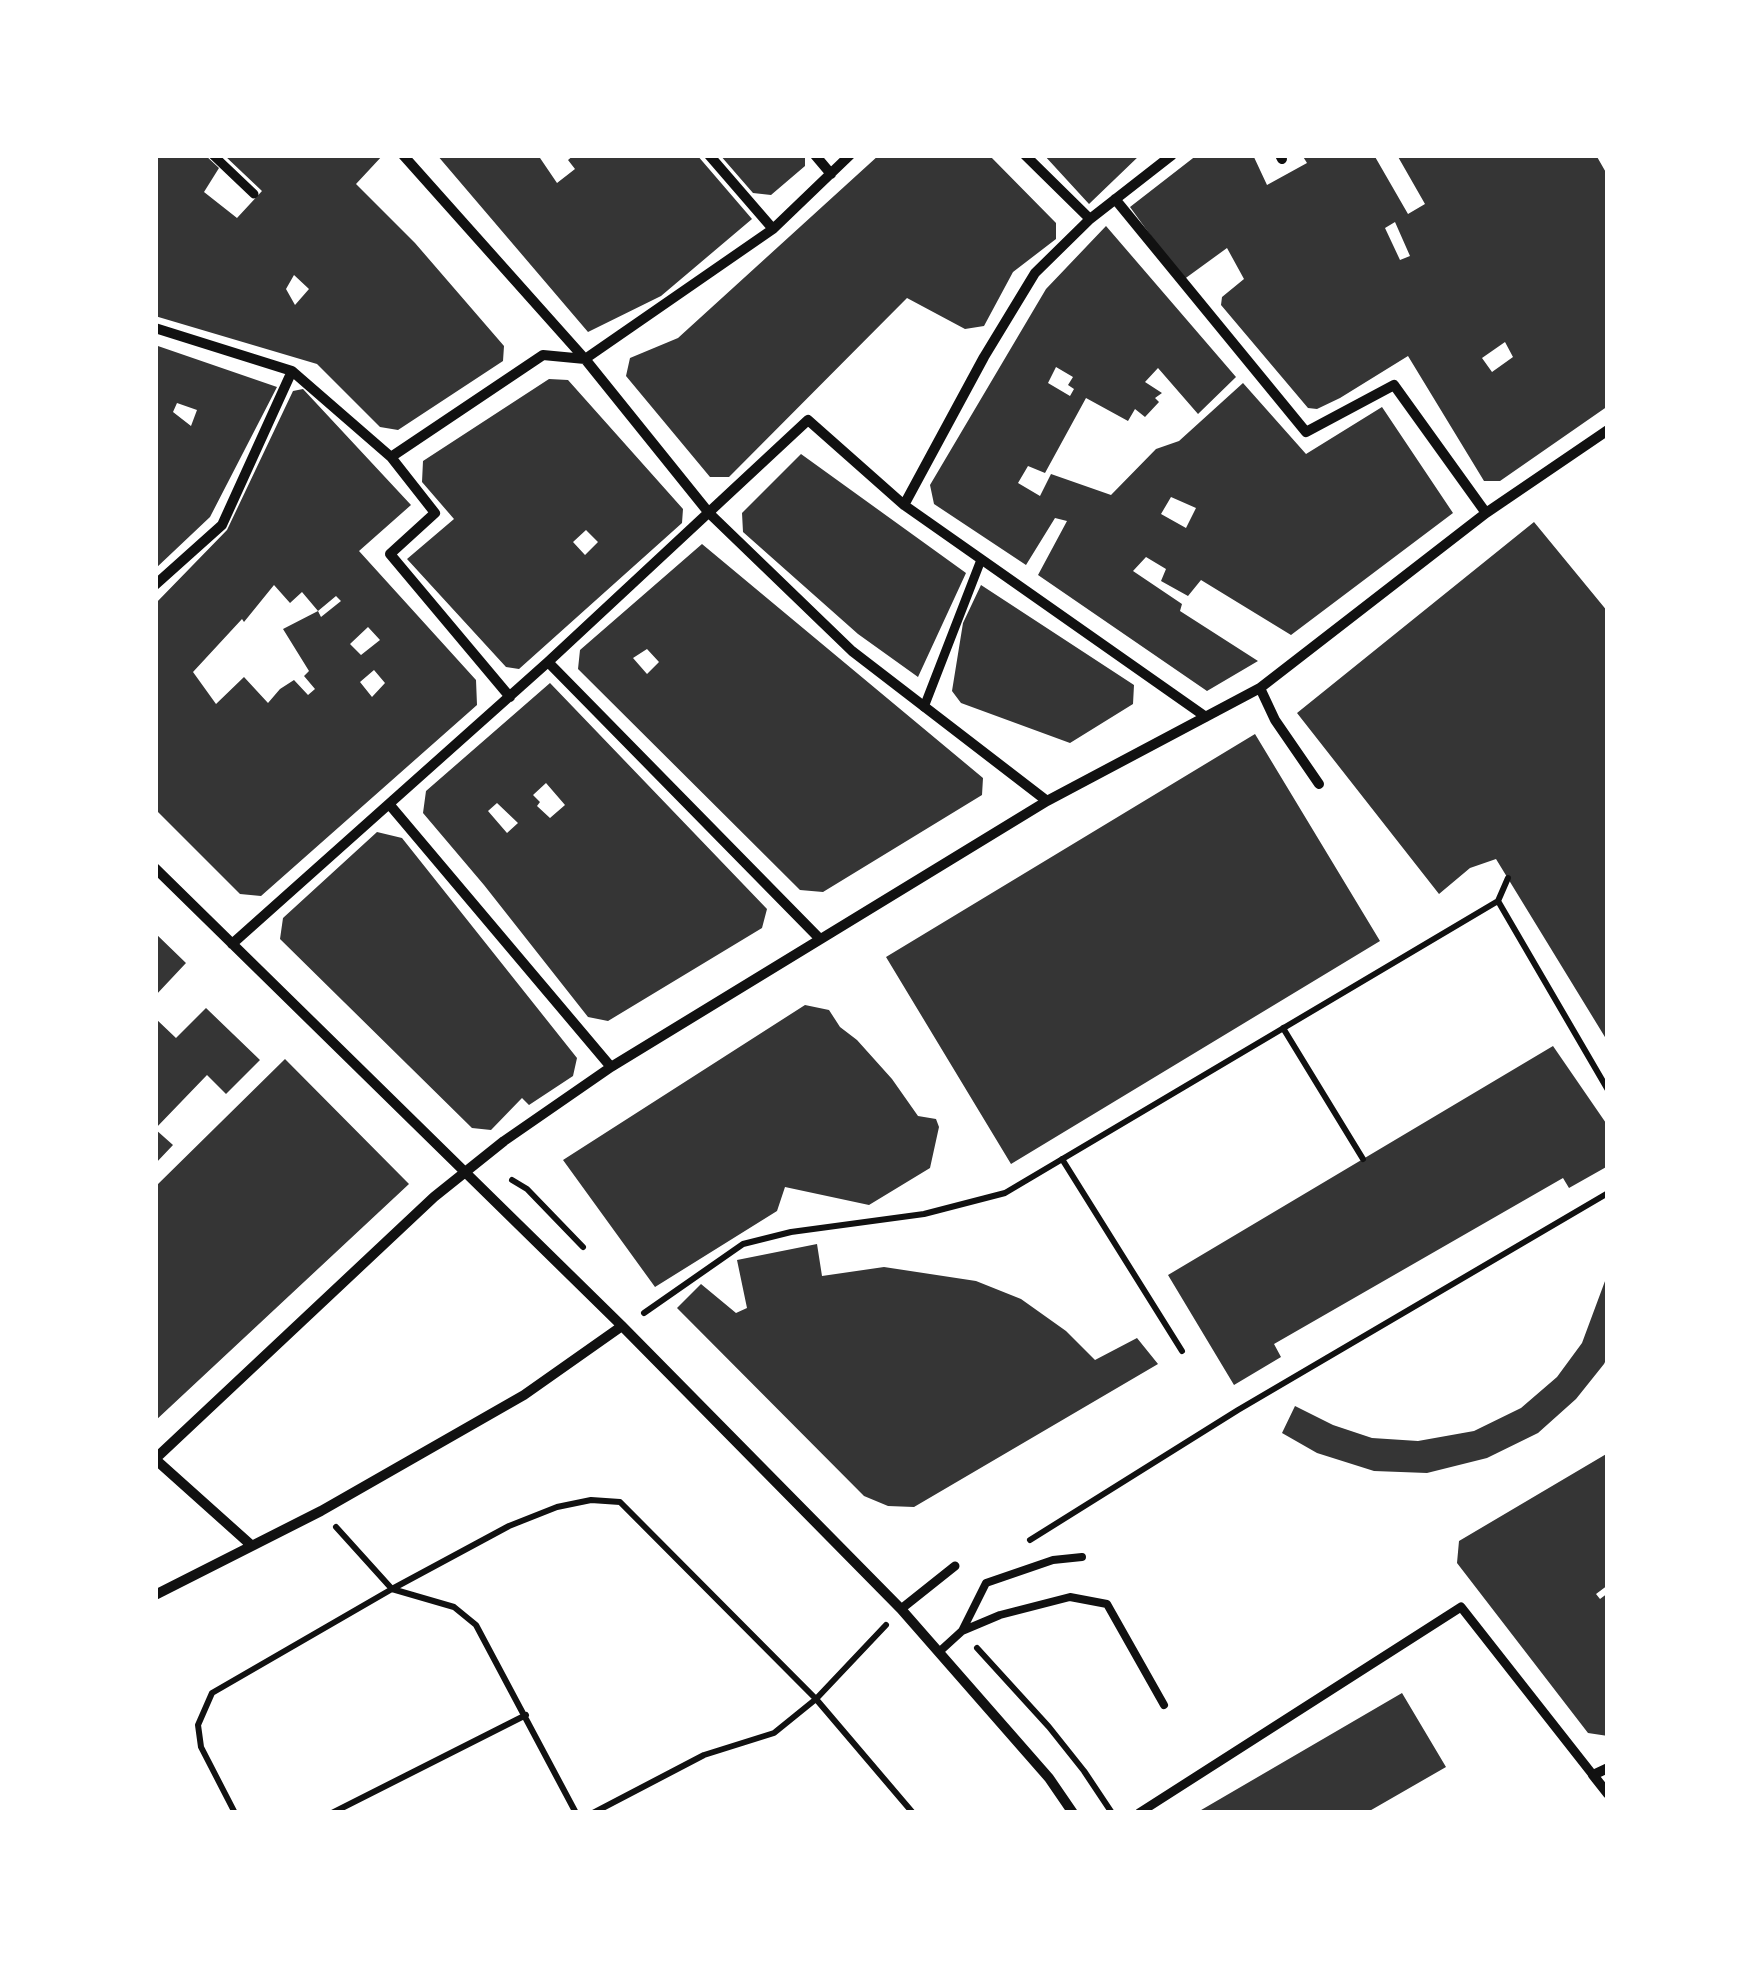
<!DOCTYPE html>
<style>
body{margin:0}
#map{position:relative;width:1763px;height:1968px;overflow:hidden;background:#fff;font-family:Rubik,sans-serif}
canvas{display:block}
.frame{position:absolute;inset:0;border:158px solid #fff;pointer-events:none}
</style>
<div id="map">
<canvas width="1763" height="1968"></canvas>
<div class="frame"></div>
</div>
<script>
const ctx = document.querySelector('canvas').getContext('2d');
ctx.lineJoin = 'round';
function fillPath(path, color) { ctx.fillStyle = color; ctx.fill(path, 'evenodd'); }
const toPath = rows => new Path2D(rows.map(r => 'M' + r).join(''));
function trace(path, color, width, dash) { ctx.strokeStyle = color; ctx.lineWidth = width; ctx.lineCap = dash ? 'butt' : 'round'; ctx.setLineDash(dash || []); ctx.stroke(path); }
const building = toPath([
 [155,155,205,155,219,168,204,192,237,218,262,191,224,155,383,155,356,184,415,243,504,346,503,361,398,430,380,427,317,364,155,316],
 [294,275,309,289,295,305,286,289],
 [437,155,538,155,557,183,575,169,568,160,574,155,697,155,752,219,661,296,588,332],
 [720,155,805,155,805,166,771,195,753,193],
 [879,155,989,155,1056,223,1056,239,1013,272,984,326,965,329,907,298,729,477,710,477,626,376,630,358,678,338],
 [1044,155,1140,155,1089,204],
 [1197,155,1253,155,1267,185,1307,163,1302,155,1374,155,1408,214,1425,204,1397,155,1596,155,1608,176,1608,406,1500,481,1484,481,1408,356,1340,398,1317,409,1308,408,1221,305,1222,297,1244,279,1227,248,1183,280,1130,207],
 [1395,222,1410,256,1400,260,1385,228],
 [1505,342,1513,357,1492,372,1482,358],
 [1106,226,1236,377,1198,414,1158,368,1145,382,1162,393,1155,398,1159,402,1145,417,1135,409,1128,421,1086,398,1045,473,1028,466,1018,483,1040,496,1051,474,1111,495,1156,449,1179,441,1243,383,1306,454,1382,407,1453,513,1291,635,1201,580,1188,596,1161,581,1166,569,1146,557,1133,571,1182,604,1180,611,1258,661,1207,691,1038,575,1067,521,1055,518,1026,565,934,504,930,485,1046,289],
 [1056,367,1073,377,1068,385,1074,389,1070,396,1048,383],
 [1171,497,1196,508,1186,528,1161,514],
 [155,345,277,387,210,517,155,569],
 [177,403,197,410,191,426,173,412],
 [549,379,568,380,683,509,682,523,519,669,506,667,407,559,454,519,422,482,423,461],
 [586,530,598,542,585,555,573,542],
 [303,389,411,505,359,551,476,680,477,705,261,896,240,894,155,809,155,604,227,530,293,391],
 [274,585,290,603,302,592,318,611,336,596,341,601,321,617,318,611,283,629,309,671,304,676,315,689,308,695,294,680,280,689,268,703,244,677,216,704,193,672,242,619,244,622],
 [368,627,380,640,361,655,350,644],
 [374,670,385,683,372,697,360,682],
 [801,454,966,573,918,677,858,634,743,532,742,513],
 [1534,522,1608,612,1608,1042,1496,859,1470,868,1439,894,1297,713],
 [702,544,983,778,982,795,823,892,800,890,578,669,580,650],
 [647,649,659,662,647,674,633,658],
 [981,585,1134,685,1133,704,1070,743,961,703,952,691,963,623],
 [550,683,767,909,762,928,608,1021,588,1017,484,885,423,813,426,791],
 [546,783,565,805,550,818,537,806,540,802,533,795],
 [497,803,518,823,507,833,488,811],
 [1255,734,1380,941,1011,1164,886,957],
 [377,832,402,838,577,1058,573,1076,529,1105,522,1098,491,1130,472,1128,280,939,283,918],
 [155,933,186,963,155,996],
 [805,1005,829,1010,840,1027,857,1040,892,1079,918,1116,936,1119,939,1127,930,1168,869,1205,785,1187,777,1211,655,1287,563,1160],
 [206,1008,260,1060,226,1094,207,1075,155,1129,173,1145,155,1164,155,1018,176,1038],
 [1553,1046,1608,1126,1608,1166,1569,1188,1563,1178,1274,1344,1281,1357,1234,1385,1168,1275],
 [285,1059,409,1184,155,1421,155,1187],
 [817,1244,822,1276,884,1267,976,1281,1021,1299,1066,1331,1095,1360,1137,1338,1158,1364,914,1507,888,1506,864,1496,677,1308,701,1284,736,1313,747,1308,737,1260],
 [1608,1273,1608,1356,1604,1364,1576,1399,1538,1433,1487,1458,1427,1473,1374,1471,1317,1453,1282,1433,1295,1406,1333,1425,1372,1438,1418,1441,1474,1431,1521,1408,1557,1377,1582,1343],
 [1608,1453,1608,1585,1596,1594,1600,1599,1608,1593,1608,1736,1588,1733,1457,1563,1459,1541],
 [1402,1693,1446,1767,1366,1813,1196,1813]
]);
const path = toPath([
 [1498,901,1508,878],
 [1283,1028,1363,1159],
 [1062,1159,1182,1351],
 [512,1180,527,1189,583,1247],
 [644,1313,743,1244,791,1232,924,1214,1005,1193,1498,901,1608,1090],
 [336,1527,392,1589,454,1607,476,1625,576,1813],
 [1030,1540,1238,1410,1608,1193],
 [977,1648,1049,1727,1084,1771,1112,1813],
 [235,1813,201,1747,198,1725,212,1693,392,1589,509,1526,557,1507,591,1500,620,1502,816,1699,913,1813],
 [332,1813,526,1715],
 [593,1813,704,1755,774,1733,816,1699,886,1625]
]);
const service = toPath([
 [962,1631,986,1583,1053,1560,1082,1557],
 [939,1652,962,1631,1000,1615,1070,1597,1107,1604,1164,1705]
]);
const pedestrian = toPath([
 [213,155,254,194],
 [924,707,981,560],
 [901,1609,955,1566],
 [1139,1813,1461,1607,1593,1775]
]);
const minor = toPath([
 [403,155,585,359,709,513,852,651,1047,801],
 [709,155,773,229],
 [815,155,831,174],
 [1025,155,1090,219],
 [1280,155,1282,159],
 [1115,199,1306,432,1394,385,1486,513],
 [155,328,292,371,391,457,435,513,390,554,510,697],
 [391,457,543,355,585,359,773,229,850,155],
 [904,505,984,357,1035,273,1090,219,1172,155],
 [155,585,222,525,292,371],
 [548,662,819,938],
 [1260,688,1275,720,1319,784],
 [389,804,611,1067],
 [155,868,622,1326,901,1609,1049,1778,1073,1813],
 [232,944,548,662,808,420,904,505,1206,717],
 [155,1459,434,1197,504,1141,611,1067,1047,801,1260,688,1486,513,1608,430],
 [155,1459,251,1545],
 [155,1595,321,1511,524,1395,622,1326],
 [1608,1768,1593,1775,1608,1794]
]);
fillPath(building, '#353535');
trace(path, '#111', 6);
trace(service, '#111', 8);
trace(pedestrian, '#111', 9);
trace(minor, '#111', 10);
</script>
